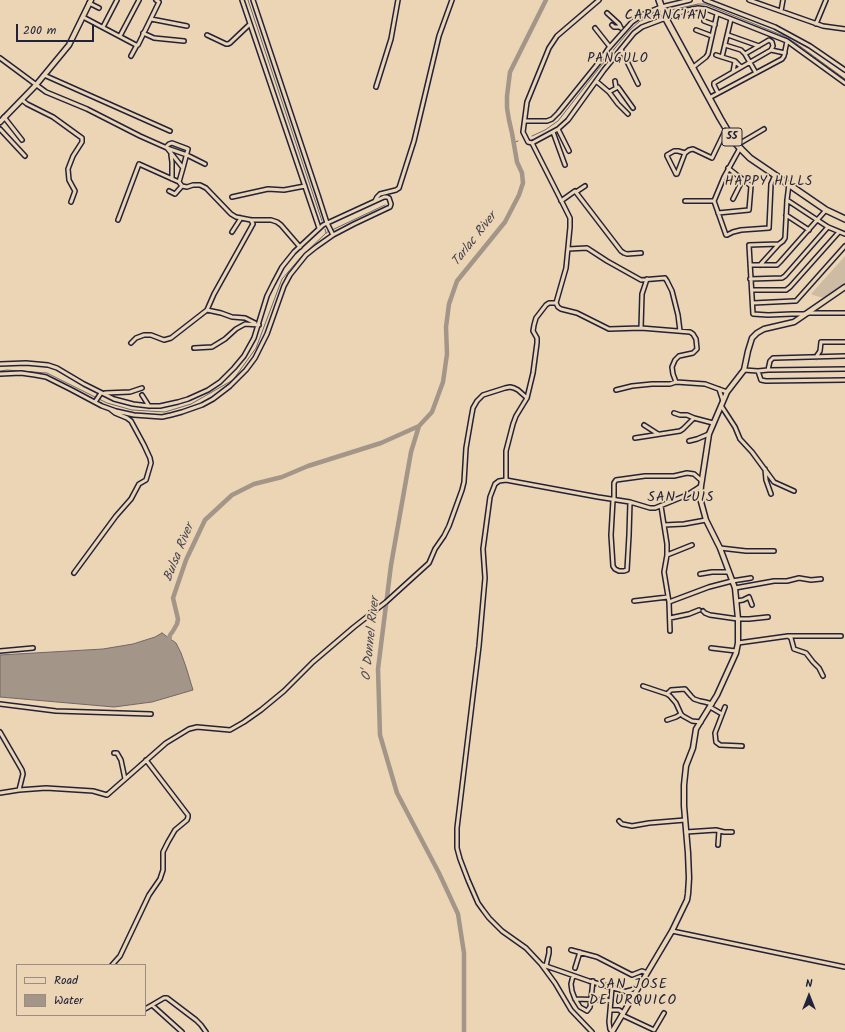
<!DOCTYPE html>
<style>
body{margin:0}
#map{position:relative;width:845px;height:1032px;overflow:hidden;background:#ebd5b4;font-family:Kalam,sans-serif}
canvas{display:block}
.legend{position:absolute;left:16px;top:964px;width:130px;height:52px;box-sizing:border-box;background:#ebd5b4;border:1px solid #9b8d84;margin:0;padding:5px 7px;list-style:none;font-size:12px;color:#22223b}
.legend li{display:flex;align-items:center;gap:8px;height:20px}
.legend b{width:20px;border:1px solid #9b8d84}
.north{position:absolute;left:789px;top:976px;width:40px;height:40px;-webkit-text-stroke:3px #ebd5b4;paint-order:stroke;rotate:0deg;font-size:11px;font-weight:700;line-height:16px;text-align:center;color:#22223b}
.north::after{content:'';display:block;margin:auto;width:14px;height:18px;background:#22223b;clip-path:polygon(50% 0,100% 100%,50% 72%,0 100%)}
.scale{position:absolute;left:16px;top:24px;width:78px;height:18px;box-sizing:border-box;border:2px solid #22223b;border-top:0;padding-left:5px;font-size:12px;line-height:14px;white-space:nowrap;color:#22223b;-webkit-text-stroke:3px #ebd5b4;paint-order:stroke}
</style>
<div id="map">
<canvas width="845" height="1032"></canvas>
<ul class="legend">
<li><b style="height:5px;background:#ebd5b4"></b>Road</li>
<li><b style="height:11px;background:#a49589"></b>Water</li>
</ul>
<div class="north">N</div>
<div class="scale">200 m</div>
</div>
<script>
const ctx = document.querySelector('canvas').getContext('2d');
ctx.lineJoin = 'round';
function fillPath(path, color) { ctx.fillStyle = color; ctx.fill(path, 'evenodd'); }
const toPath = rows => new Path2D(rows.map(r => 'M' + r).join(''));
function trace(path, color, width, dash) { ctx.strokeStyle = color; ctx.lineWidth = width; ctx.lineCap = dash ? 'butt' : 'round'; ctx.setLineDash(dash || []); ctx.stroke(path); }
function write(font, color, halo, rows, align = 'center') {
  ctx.font = font + ' Kalam,sans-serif'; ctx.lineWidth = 3.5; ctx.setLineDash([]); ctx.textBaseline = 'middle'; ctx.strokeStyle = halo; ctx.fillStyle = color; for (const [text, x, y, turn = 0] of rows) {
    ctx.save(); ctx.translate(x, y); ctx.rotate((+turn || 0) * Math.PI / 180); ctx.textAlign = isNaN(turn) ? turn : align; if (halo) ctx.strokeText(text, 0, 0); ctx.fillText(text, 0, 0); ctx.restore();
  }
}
const green = toPath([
 [845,256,845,284,824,298,816,296,811,294]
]);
const water = toPath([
 [162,633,176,643,181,653,186,667,193,690,152,702,114,707,0,697,0,655,103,649,133,644,155,637,162,633]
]);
const stream = toPath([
 [248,0,322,221],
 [667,11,698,4,705,4,784,36,797,44,845,79],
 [532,136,545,130,558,121,615,48,630,30,640,21,652,16,661,13],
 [513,143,518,141],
 [325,229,326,233],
 [332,230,385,205],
 [0,371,7,370,47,373,107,403,132,410,165,412,191,404,233,380,256,348,282,279,301,257,326,233,329,231]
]);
const river = toPath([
 [169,643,170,635,173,631,177,624,178,619,173,598,186,560,205,520,232,495,254,484,282,477,308,466,381,443,419,426],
 [464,1032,464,953,458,914,439,873,397,793,380,735,378,669,391,565,411,452,419,426,432,412,443,382,447,354,446,327,449,304,457,281,505,222,519,195,523,183,522,173,517,162,512,133,509,120,507,108,507,96,510,72,546,0]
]);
const street = toPath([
 [242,0,319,228],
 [253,0,318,195,327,223,333,235],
 [599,0,557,36,549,48,527,102,523,132,528,142,532,143,564,206,570,218,570,227,566,268,556,303,558,307,561,309,577,313,609,329,641,328,690,332,693,334,696,339,697,349,693,353,679,356,675,360,672,367,673,374,676,382,705,384,727,392],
 [705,0,775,27,810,46,845,70],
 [749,0,823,26,845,29],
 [89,3,99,8],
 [781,11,783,0],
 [607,13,619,24,621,28],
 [83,17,136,45,138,45,159,2,156,0],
 [151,19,187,26],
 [731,19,722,57,735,61,741,67],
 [704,21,715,25],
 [816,24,826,0],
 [612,25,614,27,619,27,621,28],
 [103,27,117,0],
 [595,28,610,47],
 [696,30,712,36],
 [143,33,154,38,184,41],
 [207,35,226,44,228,44,230,43,250,24],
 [728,35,759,46],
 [120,36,139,0],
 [725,45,741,50,745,54,756,73],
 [621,49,638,84],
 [745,54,769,40,772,42,773,46,771,50],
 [716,55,722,57],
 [131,56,137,45],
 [0,58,46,92,87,109,140,136,167,148,183,168,179,182,182,186,187,187,193,185,200,185,206,188,231,214,236,217,251,220,271,220,277,222,281,225,300,247],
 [692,68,706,57,708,54,717,14],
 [733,72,735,61],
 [44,75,170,131],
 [596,81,609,92,618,104,628,114],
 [615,81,616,87],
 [376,87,391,39,398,0],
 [609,92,618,87,633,108],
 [718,93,714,85,714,83,771,50,785,53],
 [709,98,782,59,784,56,787,41],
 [22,100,27,104,53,117,82,138,82,142,73,156,68,169,69,180,75,191,71,202],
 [4,117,22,140],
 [525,121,547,121,552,119,558,113,600,61,608,49,632,22,642,15,661,7,690,0],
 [0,129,25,156],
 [558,129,569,151],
 [553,132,565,165],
 [532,143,558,129,568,120,604,70,634,33,642,27,687,10,698,8,706,9,787,41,845,83],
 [737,145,764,129],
 [166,147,169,144,172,143,188,149,183,168],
 [167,148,187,155,205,164],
 [740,148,724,177,714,201,726,235,727,235,733,232,741,230,769,228,771,184,775,175],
 [171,155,172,162,172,179],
 [676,174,667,156,667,155,674,151,678,151,685,153,689,150,693,149,712,158,726,129],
 [676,174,677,174,685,153],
 [169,191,175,194,182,186],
 [576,192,585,186],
 [232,197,268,189,284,190,305,186],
 [733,199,743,179],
 [787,200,828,227,845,234],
 [375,201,377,197,380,194,396,190,399,188,414,141,439,36,452,0],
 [561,201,575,191,621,251,624,253,627,254,641,253],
 [685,201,714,201],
 [718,213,749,210,751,186,728,168],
 [786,215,809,230],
 [118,220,139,164,179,182],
 [232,232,241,218],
 [779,244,749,245,753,314,768,315,792,314,805,314],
 [568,249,587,248,607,261,641,280,665,278,667,281,672,291,678,315,680,331],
 [750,265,777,265,780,262,826,210],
 [760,265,779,244,783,241,785,238,787,200,789,184],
 [750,279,782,278,785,276,828,227],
 [752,290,786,290,790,287,839,232],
 [753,303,794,301,796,301,845,246],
 [207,310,221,313,232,317,245,318,255,323],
 [807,313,845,313],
 [641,328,642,294,647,279],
 [131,343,136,338,144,335,151,335,164,340,171,338,207,310,214,294,253,224,251,220],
 [194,348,212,347,225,339,236,329,245,324,259,325],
 [816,357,820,351,821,342,845,342],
 [0,364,26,363,48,365,57,368,84,384,114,399,133,404,149,406,160,406,178,402,188,399,208,390,220,382,234,368,244,356,254,338,267,296,273,284,282,267,294,252,323,225,384,197,387,197,389,198,391,204,390,207,354,224,333,235,316,247,306,255,290,275,284,286,267,334,255,358,246,370,230,386,213,399,202,405,182,412,171,415,162,417,134,415,116,411,102,406,70,389,46,377,35,375,21,373,0,374],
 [744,370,758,371,768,370,845,369],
 [768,370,770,361,773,358,775,358,845,356],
 [758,371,761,380,766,381,845,380],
 [719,389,723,401],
 [616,390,632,386,652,384,670,384,676,382],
 [105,393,130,392,142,388],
 [142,395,149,406],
 [95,402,101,393],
 [722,407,735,427,740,439,752,452,774,482,794,491],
 [674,413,680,415,687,415,694,418],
 [644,425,658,434],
 [635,438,680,431,683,429,694,418,713,423],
 [689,441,697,439,709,434],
 [765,469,766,480,771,494],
 [506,480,506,451,513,424,516,416,527,398,533,373,537,343,537,338,533,331,534,325,536,318,546,305,549,303,556,303],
 [613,500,611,535,613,566,615,569,619,571,624,571,627,570,629,535,630,502],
 [614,500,614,483,616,480,645,476,674,476,687,473,694,474,702,481],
 [661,506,667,544,667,555,664,572,669,602,670,631],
 [664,525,684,524,706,520],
 [720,548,746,551,774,551],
 [667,555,692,545],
 [74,573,116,516,131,499,139,484,146,480,151,463,150,458,144,445,131,421,127,418,115,413,110,409],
 [700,574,712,572,729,572],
 [735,588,774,581,787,581,799,578,811,580,821,579],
 [634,601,668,597],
 [737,601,743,600,749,597,752,605],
 [669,602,709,587,732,581,751,578],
 [703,611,705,613,710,615,738,619,749,619,768,617],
 [670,618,689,614,699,610],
 [788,636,841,636],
 [738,643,788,636,791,638,794,649,806,653,813,662,819,668,823,676],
 [711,648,736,651],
 [0,651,33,648],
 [643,686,667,694,670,696,676,703,681,714,683,716,692,721,701,722],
 [667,694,671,690,685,689,691,696,694,699,700,701,705,702,712,704],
 [0,704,56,711,151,714],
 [710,707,722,714],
 [725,707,715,733,716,742,720,745,742,746],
 [667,720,676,717,681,714],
 [0,732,22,770,23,774,19,790],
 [114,753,117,753,121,760,125,779],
 [0,793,19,790,46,788,93,791,107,795,166,743,189,729,197,727,230,730,244,722,261,710,284,691,313,662,354,627,386,602,429,563,435,549,444,536,449,526,462,490,464,482,466,448,471,419,473,408,477,401,483,395,505,388,510,387,514,388,518,390,527,398],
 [619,821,622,824,632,826,649,823,685,820],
 [686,832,716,830,724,832,732,832],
 [718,845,719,831],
 [672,931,845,967],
 [571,950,597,957,632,975,642,971,647,973],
 [112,965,120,956,149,895,160,879,163,870,163,852,168,842,175,830,187,820,188,817,188,815,146,760],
 [543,965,589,981,634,994],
 [546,966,549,953,549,949],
 [575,968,580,952],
 [573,976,571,984,572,991,575,999,580,1007,587,1011,590,1007,591,999,593,981],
 [612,988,609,1022,610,1029,612,1032],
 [627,991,631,990,640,985],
 [575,999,605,1000,611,1001],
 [152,1005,164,998,167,998,196,1020,201,1025,206,1032],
 [145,1009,152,1005,182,1032],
 [610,1010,619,1010,623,1013],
 [622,1015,654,1030,664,1013],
 [592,1032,571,1010,555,983,541,964,526,948,502,931,489,918,483,910,478,903,468,880,460,859,457,848,457,828,479,646,485,578,483,549,490,497,495,484,499,481,506,480,598,497,630,502,650,508,655,508,687,495,701,486]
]);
const secondary = toPath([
 [0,122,36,85,69,45,91,0],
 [612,1032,672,931,687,900,688,894,689,878,688,853,684,806,684,785,686,766,693,748,696,729,717,695,732,662,736,653,738,643,738,619,735,588,720,548,706,520,700,498,701,486,709,434,727,392,744,370,748,351,752,338,757,333,764,329,794,322,797,320,845,287]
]);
const highway = toPath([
 [659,0,665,17,720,118,733,140,740,148,750,158,775,175,826,210,845,219]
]);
const shields = [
 [732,137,20]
];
const shieldNames = [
 ["55",732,137]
];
const neighbourhoodNames = [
 ["PANGULO",618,60],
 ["HAPPY HILLS",769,183]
];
const waterNames = [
 ["Tarlac River",475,240,-52],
 ["Bulsa River",180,553,-68],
 ["O' Donnel River",372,639,-84]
];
const quarterNames = [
 ["CARANGIAN",666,17],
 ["SAN LUIS",681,499],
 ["SAN JOSE",633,986],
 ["DE URQUICO",633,1002]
];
fillPath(green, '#cebba3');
fillPath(water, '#a49589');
trace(water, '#70676a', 1);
trace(stream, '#70676a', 1);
trace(river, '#a49589', 4.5);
trace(street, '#22223b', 6);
trace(secondary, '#22223b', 7);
trace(highway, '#22223b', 8);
trace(street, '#ebd5b4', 3);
trace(secondary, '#ebd5b4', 4);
trace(highway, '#ebd5b4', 5);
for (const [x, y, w] of shields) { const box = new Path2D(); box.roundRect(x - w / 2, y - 9, w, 18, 3); ctx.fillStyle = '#ebd5b4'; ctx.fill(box); trace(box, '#22223b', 1); }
write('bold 11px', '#22223b', null, shieldNames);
ctx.letterSpacing = '1px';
write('13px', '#22223b', '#ebd5b4', neighbourhoodNames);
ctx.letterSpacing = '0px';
write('italic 13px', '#494452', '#ebd5b4', waterNames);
ctx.letterSpacing = '1px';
write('14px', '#22223b', '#ebd5b4', quarterNames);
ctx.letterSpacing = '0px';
</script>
